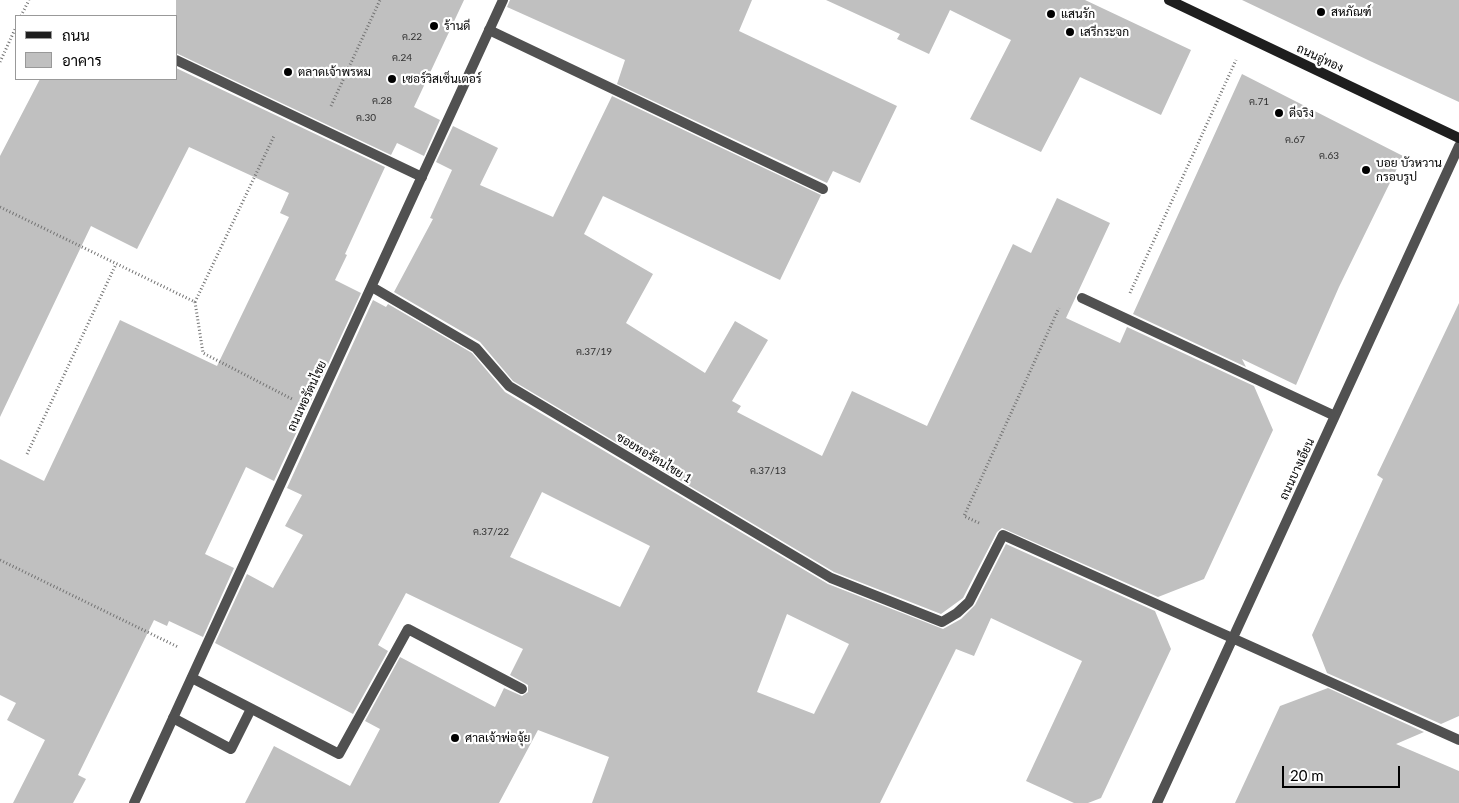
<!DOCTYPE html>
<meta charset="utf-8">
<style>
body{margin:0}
#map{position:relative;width:1459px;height:803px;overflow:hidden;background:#fff;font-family:Lato,Sarabun,sans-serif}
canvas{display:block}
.legend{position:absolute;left:15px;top:15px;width:162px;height:65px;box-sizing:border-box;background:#fff;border:1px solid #999;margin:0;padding:6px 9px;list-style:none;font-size:15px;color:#000}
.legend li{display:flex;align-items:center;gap:10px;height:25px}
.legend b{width:25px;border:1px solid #999}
.scale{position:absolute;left:1282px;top:766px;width:118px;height:22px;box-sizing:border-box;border:2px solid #000;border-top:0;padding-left:6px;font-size:15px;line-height:18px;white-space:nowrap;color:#000;-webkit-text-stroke:4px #fff;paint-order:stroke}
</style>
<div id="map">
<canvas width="1459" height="803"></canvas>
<ul class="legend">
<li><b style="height:6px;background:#1e1e1e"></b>ถนน</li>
<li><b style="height:14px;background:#c0c0c0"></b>อาคาร</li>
</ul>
<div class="scale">20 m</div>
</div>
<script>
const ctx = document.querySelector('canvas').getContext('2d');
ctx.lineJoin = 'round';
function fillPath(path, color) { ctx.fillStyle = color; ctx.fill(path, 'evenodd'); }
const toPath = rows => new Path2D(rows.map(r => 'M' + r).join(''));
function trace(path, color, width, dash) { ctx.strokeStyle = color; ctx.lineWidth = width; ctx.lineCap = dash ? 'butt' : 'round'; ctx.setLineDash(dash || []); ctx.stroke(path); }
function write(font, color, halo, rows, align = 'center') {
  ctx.font = font + ' Lato,Sarabun,sans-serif'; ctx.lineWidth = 4.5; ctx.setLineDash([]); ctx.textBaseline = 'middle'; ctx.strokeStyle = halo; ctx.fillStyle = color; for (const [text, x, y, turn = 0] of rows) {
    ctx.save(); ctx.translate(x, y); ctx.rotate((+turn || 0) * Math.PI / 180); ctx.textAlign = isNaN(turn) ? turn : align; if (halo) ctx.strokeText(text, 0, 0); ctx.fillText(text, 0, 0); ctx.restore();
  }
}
const building = toPath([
 [176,0,464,0,414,107,440,120,424,156,397,143,391,155,176,53],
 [510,0,752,0,739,31,897,106,860,183,833,171,827,183,617,84,625,60,507,7],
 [826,0,1085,0,1191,50,1161,115,1080,77,1041,152,970,119,1011,40,950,10,929,54,897,39,900,34],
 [1242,0,1459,0,1459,102,1370,61],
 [176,68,385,167,345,254,347,255,335,280,361,293,274,481,246,467,205,554,234,568,203,637,169,621,167,626,154,620,78,775,86,779,73,803,13,803,45,740,7,720,16,703,0,695,0,459,44,481,120,320,217,366,289,217,280,213,289,193,189,147,137,249,91,226,0,417,0,156,40,79,176,79],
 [1242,74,1403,156,1339,287,1296,385,1242,359,1246,367,1133,314],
 [612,96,821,195,780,280,603,196,584,234,653,274,626,323,705,373,735,321,768,340,732,401,741,406,737,412,822,456,852,391,927,426,1013,244,1031,253,1057,198,1110,223,1066,318,1120,343,1127,327,1254,386,1273,430,1204,579,1158,597,1002,528,997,532,963,598,941,614,834,572,513,381,480,342,394,292,433,219,430,218,452,170,436,162,453,126,498,148,480,185,553,217],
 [373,300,386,307,388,304,472,353,505,392,828,584,943,629,961,619,975,605,1006,544,1155,611,1171,649,1101,798,1088,803,1074,803,1026,781,1082,661,991,618,974,656,956,649,880,803,592,803,609,757,538,730,499,803,245,803,274,746,350,786,380,729,365,721,400,657,495,707,504,688,522,696,528,692,528,685,510,675,523,649,406,593,378,645,388,651,353,714,215,643,247,574,273,588,303,535,285,526,302,495,287,488],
 [542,492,650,546,620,607,510,557],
 [787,614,849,644,814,714,757,692],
 [1459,303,1459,716,1441,724,1327,673,1312,635,1383,479,1377,475],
 [1328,688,1424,732,1396,744,1459,771,1459,803,1235,803,1280,706]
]);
const path = toPath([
 [21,16,29,0],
 [0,62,16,27],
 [331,106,380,0],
 [0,207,195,302,203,353,292,399],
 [1130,293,1236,60],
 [195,302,274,136],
 [27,454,116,264],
 [979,523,964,516,1059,308],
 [0,560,178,647]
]);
const service = toPath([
 [489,30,823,189],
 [176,60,422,177],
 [192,678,339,754,408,629,522,689],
 [173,718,231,749,251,709]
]);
const minor = toPath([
 [372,287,476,348,509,386,831,578,942,622,957,613,969,602,1003,535,1459,740],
 [1082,298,1335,416],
 [134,803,503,0],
 [1157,803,1459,146]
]);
const secondary = toPath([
 [1169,0,1459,138]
]);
const markers = [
 [1321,12,5,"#000"],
 [1051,14,5,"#000"],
 [434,26,5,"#000"],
 [1070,32,5,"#000"],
 [288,72,5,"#000"],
 [392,79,5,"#000"],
 [1279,113,5,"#000"],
 [1366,170,5,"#000"],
 [455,738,5,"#000"]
];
const numberNames = [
 ["ค.22",412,37],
 ["ค.24",402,58],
 ["ค.28",382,101],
 ["ค.71",1259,102],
 ["ค.30",366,118],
 ["ค.67",1295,140],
 ["ค.63",1329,156],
 ["ค.37/19",594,352],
 ["ค.37/13",768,471],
 ["ค.37/22",491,532]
];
const poiNames = [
 ["สหภัณฑ์",1331,12],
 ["แสนรัก",1061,14],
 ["ร้านดี",444,26],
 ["เสรีกระจก",1080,32],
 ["ตลาดเจ้าพรหม",298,72],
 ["เซอร์วิสเซ็นเตอร์",402,79],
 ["ดีจริง",1289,113],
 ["บอย บัวหวาน",1376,163],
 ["กรอบรูป",1376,177],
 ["ศาลเจ้าพ่อจุ้ย",465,738]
];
const streetNames = [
 ["ถนนอู่ทอง",1320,58,25],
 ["ถนนหอรัตนไชย",307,396,-65],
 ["ซอยหอรัตนไชย 1",654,458,31],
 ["ถนนบางเอียน",1297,469,-65]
];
fillPath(building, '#c0c0c0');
trace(path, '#737373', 3, [1, 2.5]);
trace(service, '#515151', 10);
trace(minor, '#515151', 10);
trace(secondary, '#1e1e1e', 10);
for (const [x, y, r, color] of markers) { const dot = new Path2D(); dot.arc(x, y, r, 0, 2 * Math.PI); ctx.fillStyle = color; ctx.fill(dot); trace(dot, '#fff', 2); }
write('10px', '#303030', null, numberNames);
write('12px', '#000', '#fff', poiNames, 'left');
write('12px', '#000', '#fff', streetNames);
</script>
